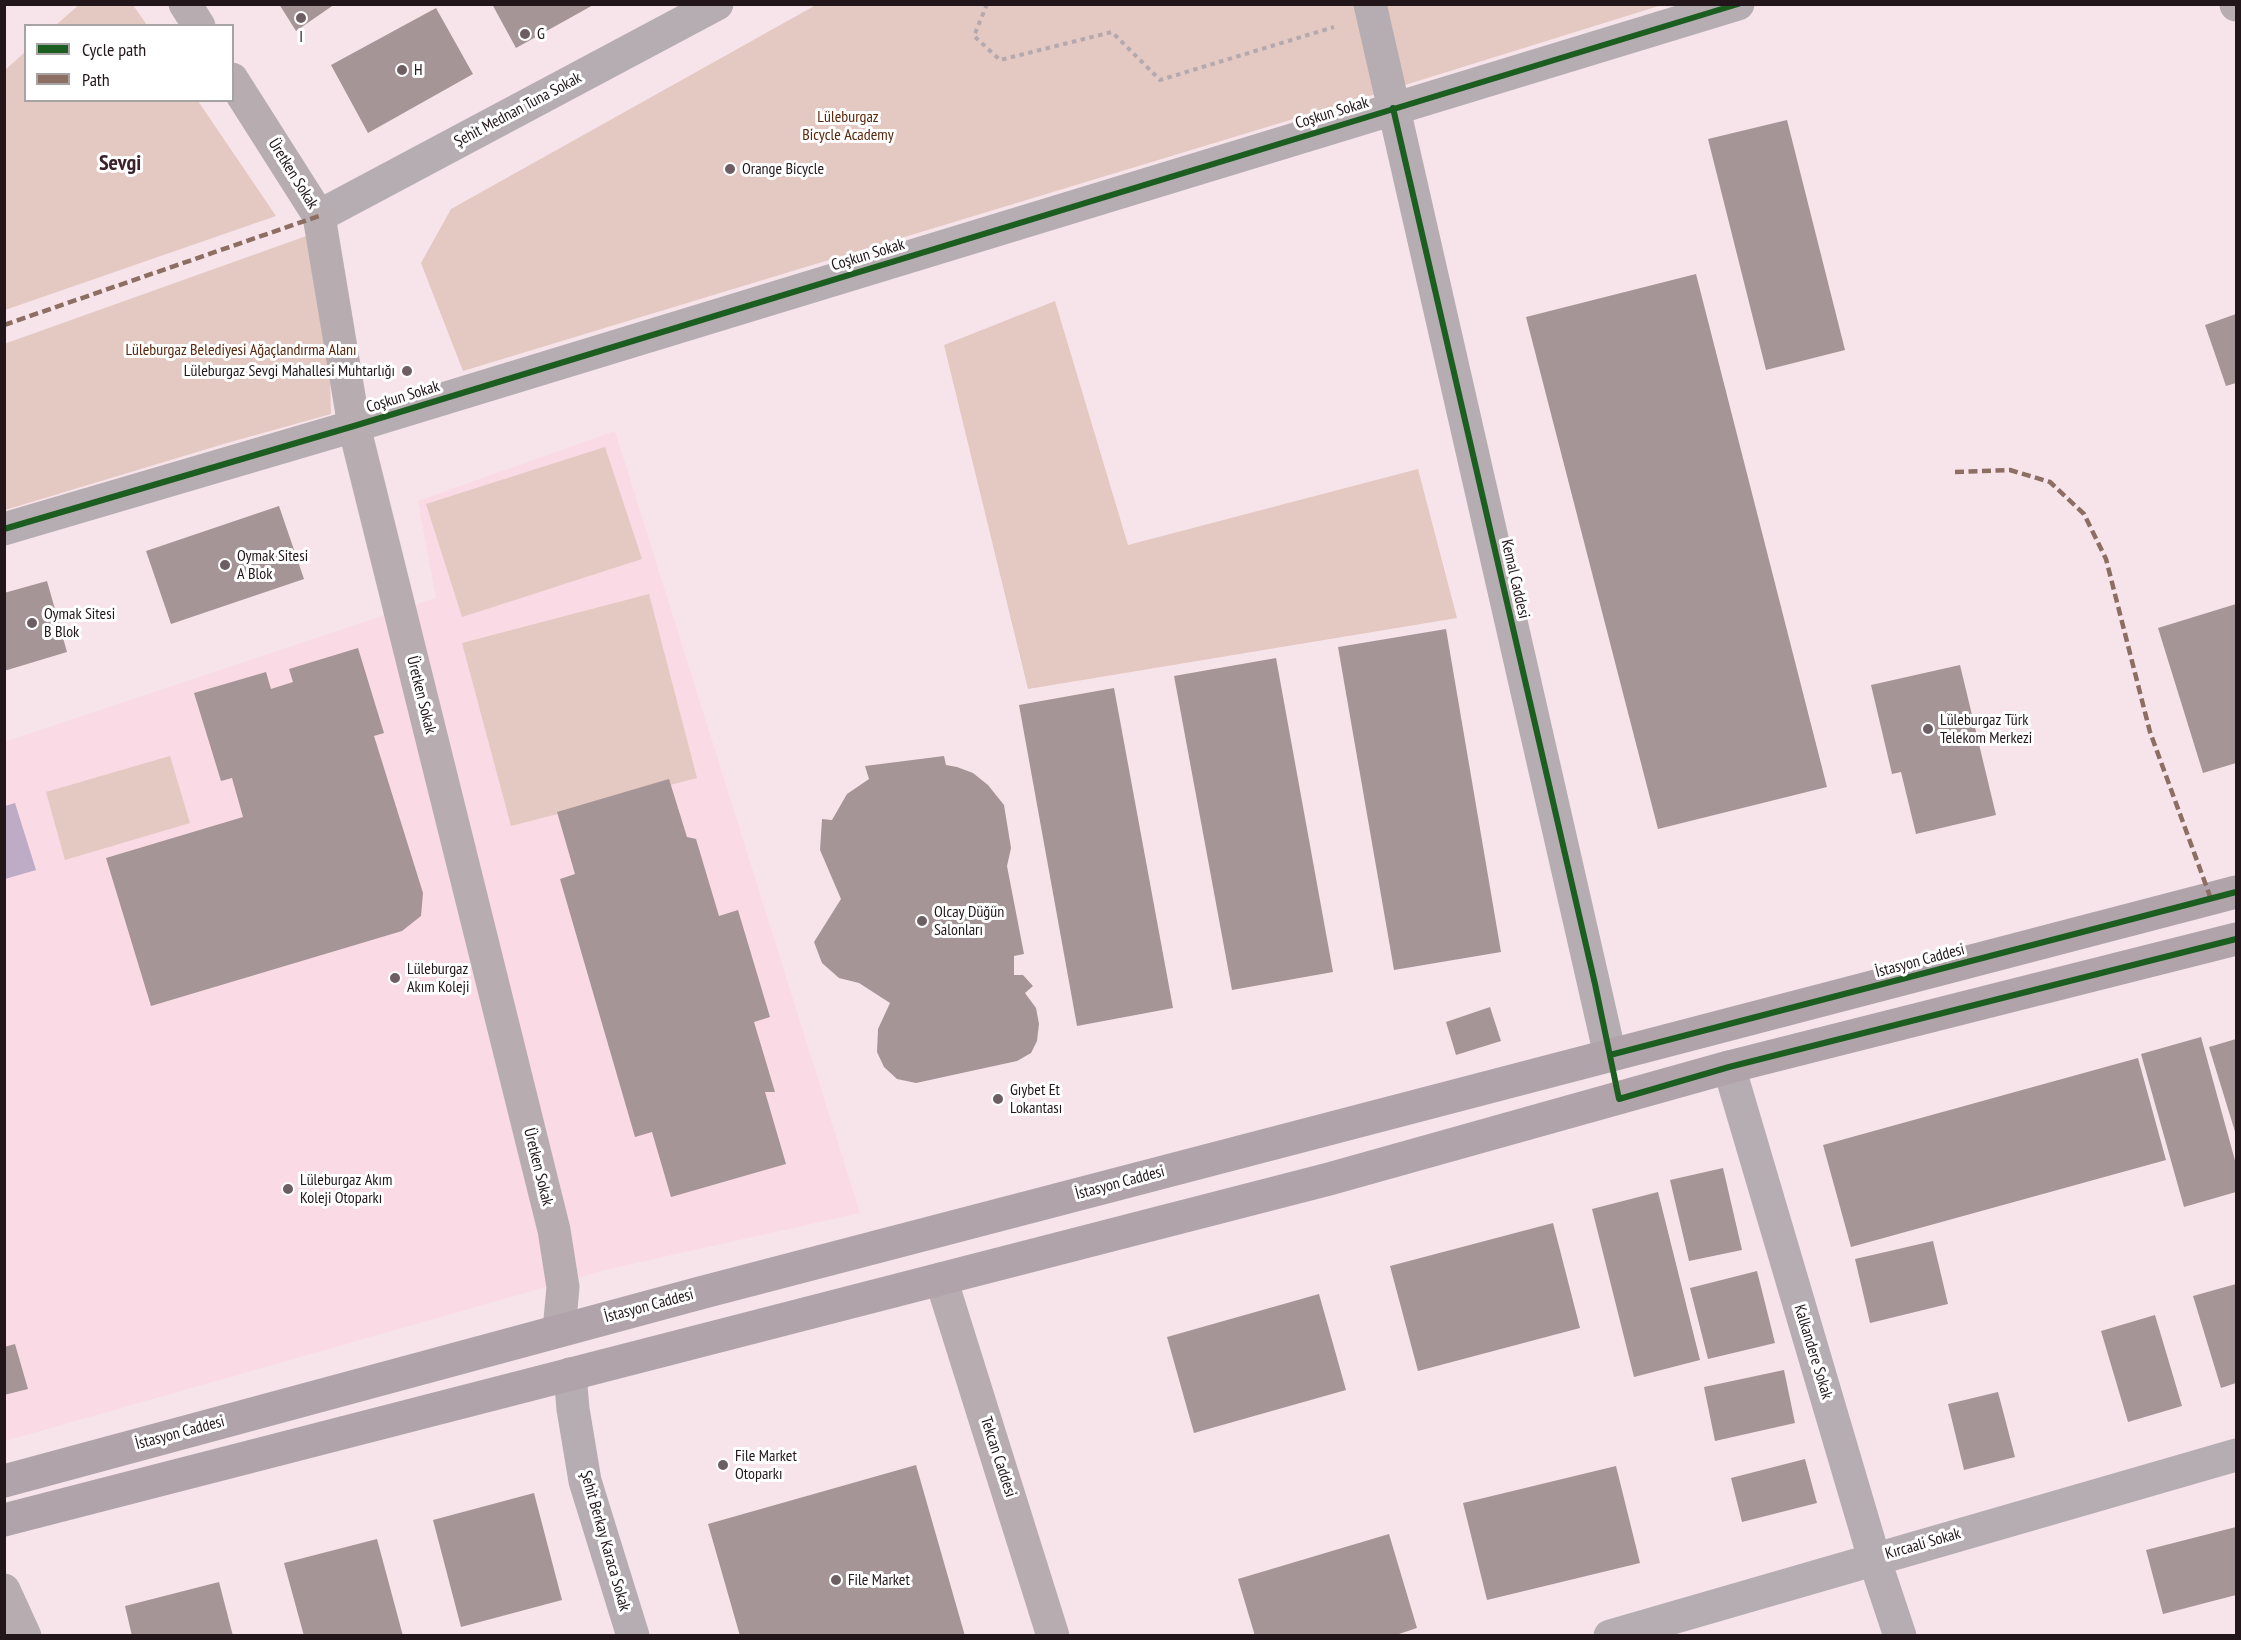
<!DOCTYPE html>
<meta charset="utf-8">
<style>
body{margin:0}
#map{position:relative;width:2241px;height:1640px;overflow:hidden;background:#f7e4ea;font-family:"PT Sans Narrow",sans-serif}
canvas{display:block}
.frame{position:absolute;inset:0;border:6px solid #22161a;pointer-events:none}
.legend{position:absolute;left:24px;top:24px;width:210px;height:78px;box-sizing:border-box;background:#fff;border:2px solid #a7a2a3;margin:0;padding:8px 10px;list-style:none;font-size:18px;color:#22161a}
.legend li{display:flex;align-items:center;gap:12px;height:30px}
.legend b{width:30px;border:2px solid #a7a2a3}
</style>
<div id="map">
<canvas width="2241" height="1640"></canvas>
<div class="frame"></div>
<ul class="legend">
<li><b style="height:8px;background:#1b5e20"></b>Cycle path</li>
<li><b style="height:8px;background:#8d6e63"></b>Path</li>
</ul>
</div>
<script>
const ctx = document.querySelector('canvas').getContext('2d');
ctx.lineJoin = 'round';
function fillPath(path, color) { ctx.fillStyle = color; ctx.fill(path, 'evenodd'); }
const toPath = rows => new Path2D(rows.map(r => 'M' + r).join(''));
function trace(path, color, width, dash) { ctx.strokeStyle = color; ctx.lineWidth = width; ctx.lineCap = dash ? 'butt' : 'round'; ctx.setLineDash(dash || []); ctx.stroke(path); }
function write(font, color, halo, rows, align = 'center') {
  ctx.font = font + ' "PT Sans Narrow",sans-serif'; ctx.lineWidth = 6; ctx.setLineDash([]); ctx.textBaseline = 'middle'; ctx.strokeStyle = halo; ctx.fillStyle = color; for (const [text, x, y, turn = 0] of rows) {
    ctx.save(); ctx.translate(x, y); ctx.rotate((+turn || 0) * Math.PI / 180); ctx.textAlign = isNaN(turn) ? turn : align; if (halo) ctx.strokeText(text, 0, 0); ctx.fillText(text, 0, 0); ctx.restore();
  }
}
const built = toPath([
 [615,431,860,1213,609,1269,5,1441,4,742,436,598,418,501]
]);
const green = toPath([
 [80,4,133,5,147,25,56,25],
 [816,5,1662,5,1389,90,463,371,421,263,451,209],
 [25,52,26,100,198,101,276,216,5,310,5,70],
 [326,229,331,414,227,443,5,510,4,344],
 [1055,301,1128,545,1418,469,1457,618,1028,689,944,345],
 [605,447,642,559,462,617,426,504],
 [649,594,697,778,511,826,462,643],
 [170,756,190,823,65,860,46,792]
]);
const water = toPath([
 [15,803,36,870,5,879,5,806]
]);
const building = toPath([
 [279,4,335,4,296,31],
 [492,4,595,4,516,48],
 [436,8,473,74,368,133,331,65],
 [1787,120,1845,350,1766,370,1708,139],
 [1696,274,1827,787,1658,829,1526,317],
 [2236,314,2236,383,2226,386,2205,325],
 [279,506,304,579,171,624,146,551],
 [47,581,67,652,4,671,4,593],
 [2236,604,2236,763,2203,773,2158,628],
 [1446,629,1501,952,1394,970,1338,647],
 [358,648,384,733,374,736,423,893,421,916,402,931,151,1006,106,858,243,817,232,778,221,781,194,693,266,672,271,689,293,682,289,669],
 [1276,658,1333,972,1232,990,1174,676],
 [1960,665,1996,815,1916,834,1901,772,1892,774,1871,685],
 [1114,688,1173,1008,1077,1026,1019,705],
 [944,756,946,765,957,767,973,773,988,785,1004,805,1011,848,1007,866,1024,954,1014,956,1014,975,1023,975,1033,986,1025,993,1036,1008,1039,1024,1037,1041,1031,1053,1017,1061,916,1083,897,1079,884,1067,877,1052,878,1029,890,1003,859,983,839,978,822,963,814,942,841,899,820,850,822,819,832,820,847,794,869,779,865,766],
 [669,779,687,837,696,839,719,916,738,910,770,1017,754,1022,775,1092,765,1092,786,1164,671,1197,652,1132,635,1137,560,879,575,874,557,812],
 [1490,1007,1501,1041,1456,1055,1446,1022],
 [2201,1037,2236,1164,2236,1192,2184,1207,2141,1054],
 [2236,1039,2236,1135,2209,1047],
 [2138,1058,2166,1160,1851,1247,1823,1145],
 [1723,1168,1742,1250,1689,1261,1670,1180],
 [1658,1192,1700,1360,1634,1377,1592,1209],
 [1553,1223,1580,1328,1418,1371,1390,1266],
 [1933,1241,1948,1304,1870,1323,1855,1259],
 [1757,1271,1775,1343,1708,1359,1690,1288],
 [2236,1284,2236,1383,2221,1388,2193,1296],
 [1319,1294,1346,1390,1194,1433,1167,1337],
 [2155,1315,2182,1406,2128,1422,2101,1331],
 [15,1344,28,1389,4,1395,4,1347],
 [1784,1370,1795,1423,1715,1441,1704,1387],
 [1998,1392,2015,1457,1964,1470,1948,1404],
 [1805,1459,1817,1503,1742,1522,1731,1478],
 [916,1465,965,1636,740,1636,708,1524],
 [1616,1466,1640,1563,1487,1600,1463,1503],
 [534,1493,562,1600,461,1627,433,1520],
 [2236,1527,2236,1595,2163,1614,2146,1550],
 [1389,1534,1417,1628,1393,1636,1255,1636,1238,1579],
 [377,1539,403,1636,304,1636,284,1563],
 [219,1582,233,1636,132,1636,125,1606]
]);
const path = toPath([
 [987,4,974,36,1000,60,1112,32,1160,80,1334,27]
]);
const street = toPath([
 [1370,4,1610,1055],
 [319,216,717,4],
 [4,529,354,426,1738,4],
 [1729,1067,1874,1558,1900,1636],
 [570,1374,573,1409,585,1481,633,1636],
 [1610,1636,2236,1455]
]);
const secondary = toPath([
 [185,4,199,26],
 [2236,4,2236,5],
 [232,79,319,216,354,426,554,1230,563,1287,559,1330],
 [941,1279,1053,1636],
 [4,1590,25,1636]
]);
const primary = toPath([
 [4,1481,700,1293,2236,892],
 [4,1520,1329,1179,1729,1067,2236,939]
]);
const quiet = toPath([
 [4,325,319,216],
 [1955,472,2010,470,2050,482,2084,514,2106,559,2150,732,2211,899]
]);
const cycleway = toPath([
 [1393,108,1595,984,1619,1099,1729,1067,2236,939],
 [4,529,354,426,1738,4],
 [1610,1055,2236,892]
]);
const markers = [
 [301,18,6,"#6d5e63"],
 [525,34,6,"#6d5e63"],
 [402,70,6,"#6d5e63"],
 [730,169,6,"#6d5e63"],
 [407,371,6,"#6d5e63"],
 [225,565,6,"#6d5e63"],
 [32,623,6,"#6d5e63"],
 [1928,729,6,"#6d5e63"],
 [922,921,6,"#6d5e63"],
 [395,978,6,"#6d5e63"],
 [998,1099,6,"#6d5e63"],
 [288,1189,6,"#6d5e63"],
 [723,1465,6,"#6d5e63"],
 [836,1580,6,"#6d5e63"]
];
const poiNames = [
 ["G",537,34],
 ["I",301,37,"center"],
 ["H",414,70],
 ["Orange Bicycle",742,169],
 ["Lüleburgaz Sevgi Mahallesi Muhtarlığı",395,371,"right"],
 ["Oymak Sitesi",237,556],
 ["A Blok",237,574],
 ["Oymak Sitesi",44,614],
 ["B Blok",44,632],
 ["Lüleburgaz Türk",1940,720],
 ["Telekom Merkezi",1940,738],
 ["Olcay Düğün",934,912],
 ["Salonları",934,930],
 ["Lüleburgaz",407,969],
 ["Akım Koleji",407,987],
 ["Gıybet Et",1010,1090],
 ["Lokantası",1010,1108],
 ["Lüleburgaz Akım",300,1180],
 ["Koleji Otoparkı",300,1198],
 ["File Market",735,1456],
 ["Otoparkı",735,1474],
 ["File Market",848,1580]
];
const streetNames = [
 ["Şehit Mednan Tuna Sokak",518,110,-28],
 ["Coşkun Sokak",1332,113,-17],
 ["Üretken Sokak",293,174,58],
 ["Coşkun Sokak",868,255,-17],
 ["Coşkun Sokak",403,397,-17],
 ["Kemal Caddesi",1515,579,77],
 ["Üretken Sokak",421,695,76],
 ["İstasyon Caddesi",1920,961,-15],
 ["Üretken Sokak",538,1167,76],
 ["İstasyon Caddesi",1120,1183,-15],
 ["İstasyon Caddesi",649,1306,-15],
 ["Kalkandere Sokak",1813,1352,73],
 ["İstasyon Caddesi",180,1433,-15],
 ["Tekcan Caddesi",998,1457,72],
 ["Şehit Berkay Karaca Sokak",605,1541,74],
 ["Kırcaali Sokak",1923,1544,-16]
];
const parkNames = [
 ["Lüleburgaz",848,117],
 ["Bicycle Academy",848,135],
 ["Lüleburgaz Belediyesi Ağaçlandırma Alanı",241,350]
];
const districtNames = [
 ["Sevgi",120,164]
];
fillPath(built, '#fadae4');
fillPath(green, '#e4c8c2');
fillPath(water, '#beabc6');
fillPath(building, '#a59597');
trace(path, '#b4a9ae', 4, [4.5, 4.5]);
trace(street, '#b6adb2', 33);
trace(secondary, '#b7adb1', 33);
trace(primary, '#b0a4aa', 33);
trace(quiet, '#8d6e63', 4.5, [9, 4.5]);
trace(cycleway, '#1b5e20', 6);
for (const [x, y, r, color] of markers) { const dot = new Path2D(); dot.arc(x, y, r, 0, 2 * Math.PI); ctx.fillStyle = color; ctx.fill(dot); trace(dot, '#fff', 2); }
write('16px', '#22161a', '#fff', poiNames, 'left');
write('16px', '#22161a', '#fff', streetNames);
write('16px', '#5a260a', '#fff', parkNames);
write('bold 22px', '#3b212a', '#fff', districtNames);
</script>
